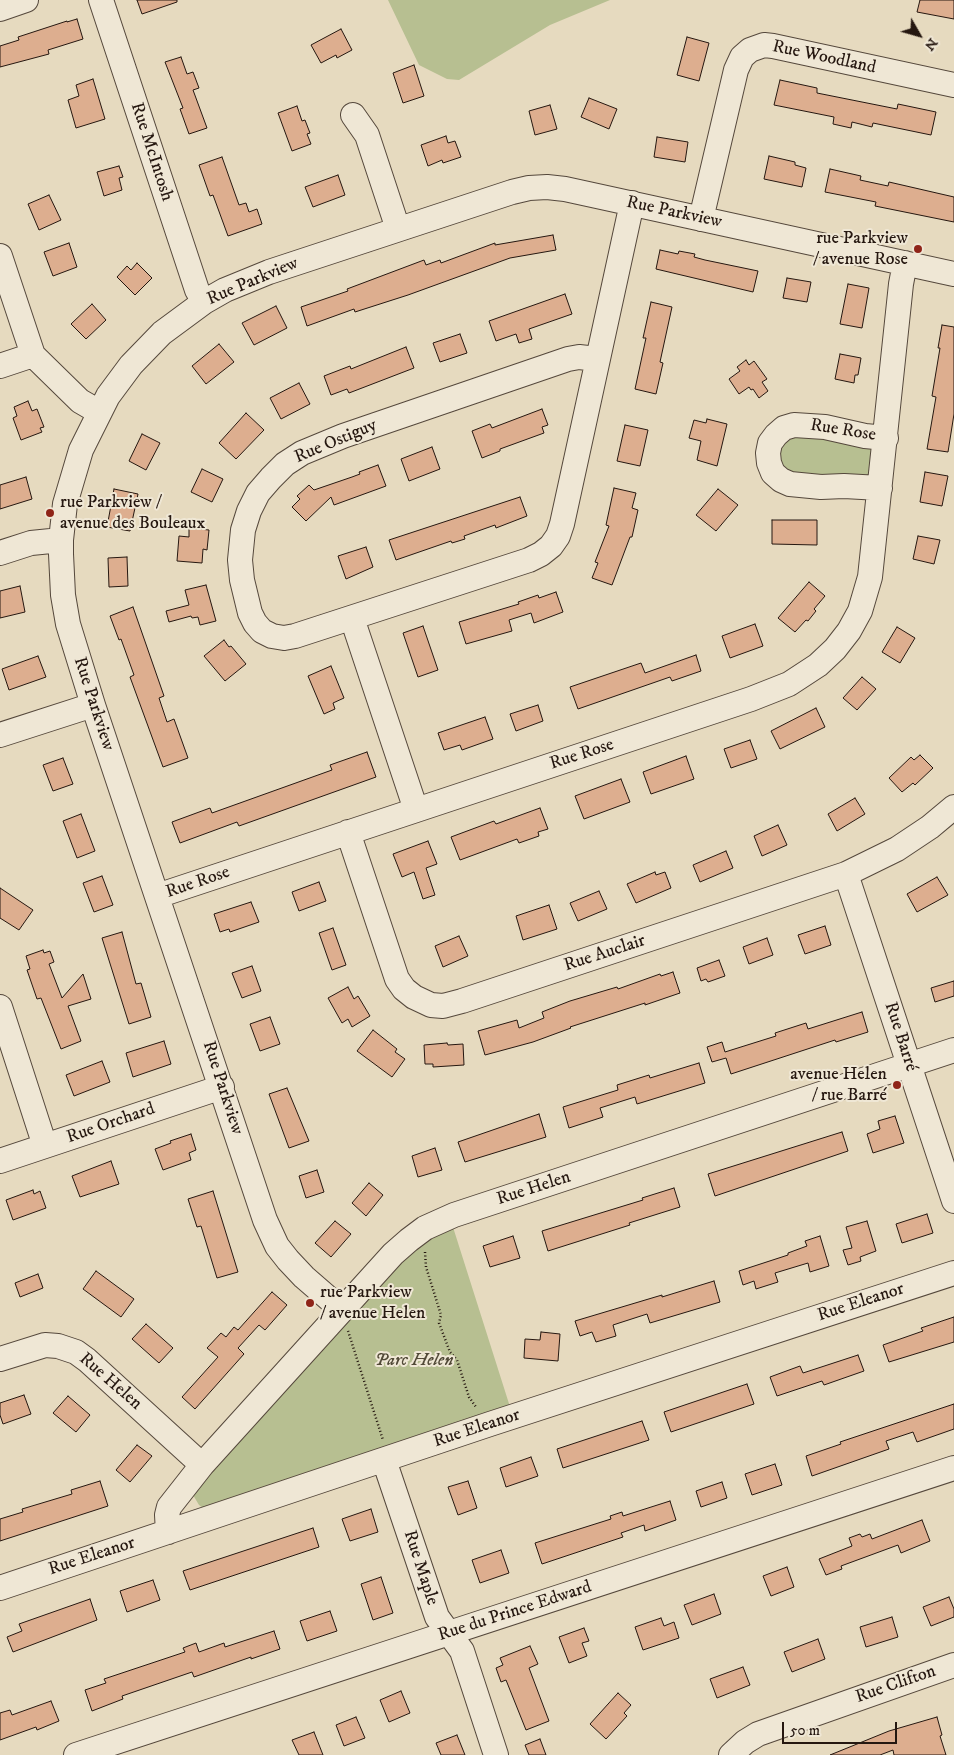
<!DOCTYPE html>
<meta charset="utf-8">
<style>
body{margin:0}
#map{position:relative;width:954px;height:1755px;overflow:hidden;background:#e6dabf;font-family:"IM FELL DW Pica",serif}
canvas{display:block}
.north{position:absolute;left:894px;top:10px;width:50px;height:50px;-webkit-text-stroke:4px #efe7d5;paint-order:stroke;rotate:128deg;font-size:14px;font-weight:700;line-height:20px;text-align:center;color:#251710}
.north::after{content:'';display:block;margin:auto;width:18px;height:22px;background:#251710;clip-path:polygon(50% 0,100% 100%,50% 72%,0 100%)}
.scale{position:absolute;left:782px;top:1722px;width:115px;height:22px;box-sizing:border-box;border:2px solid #251710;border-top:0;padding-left:6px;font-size:15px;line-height:18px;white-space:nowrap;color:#251710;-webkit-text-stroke:4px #efe7d5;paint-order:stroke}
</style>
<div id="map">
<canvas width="954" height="1755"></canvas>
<div class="north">N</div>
<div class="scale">50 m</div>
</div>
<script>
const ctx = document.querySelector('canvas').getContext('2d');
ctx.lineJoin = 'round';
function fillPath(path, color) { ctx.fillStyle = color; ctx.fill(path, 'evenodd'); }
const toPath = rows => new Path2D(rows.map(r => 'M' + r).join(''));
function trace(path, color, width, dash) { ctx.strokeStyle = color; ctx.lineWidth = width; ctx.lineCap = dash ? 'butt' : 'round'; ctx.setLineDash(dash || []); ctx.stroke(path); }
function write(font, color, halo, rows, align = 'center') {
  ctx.font = font + ' "IM FELL DW Pica",serif'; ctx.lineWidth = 4; ctx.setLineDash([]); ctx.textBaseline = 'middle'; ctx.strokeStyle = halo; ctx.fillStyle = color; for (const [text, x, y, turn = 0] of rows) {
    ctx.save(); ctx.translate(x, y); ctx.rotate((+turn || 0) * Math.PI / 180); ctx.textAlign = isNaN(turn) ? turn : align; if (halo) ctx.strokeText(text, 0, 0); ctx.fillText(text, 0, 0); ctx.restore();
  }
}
const green = toPath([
 [388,0,610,0,550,25,459,80,447,79,419,65],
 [797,432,873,449,874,468,868,477,786,475,775,445],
 [452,1224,511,1410,203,1508,199,1505,193,1495,194,1489,409,1252]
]);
const building = toPath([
 [137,0,177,0,177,2,142,14,137,0],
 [920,0,954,0,954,19,917,12,920,0],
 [77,19,83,39,48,50,49,54,0,67,0,46,19,40,18,37,67,21,67,22,77,19],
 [341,29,352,50,337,58,336,55,321,63,311,45,341,29],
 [687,37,709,43,699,81,677,75,687,37],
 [181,57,187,74,193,72,199,88,193,90,207,128,189,134,180,109,183,108,165,62,181,57],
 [414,65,424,96,403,103,393,73,414,65],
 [93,79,105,119,76,128,68,100,79,96,76,85,93,79],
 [780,80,817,88,817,93,897,109,898,104,936,112,931,135,873,123,872,127,852,122,851,128,833,124,834,117,774,105,780,80],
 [589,98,617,109,609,129,581,117,589,98],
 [550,105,557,129,535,135,529,111,550,105],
 [297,106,302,121,305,120,310,133,307,134,311,144,292,151,278,113,297,106],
 [446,136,448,143,455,141,461,157,443,163,442,160,428,166,421,145,446,136],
 [657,137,688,142,685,162,654,157,657,137],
 [769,156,795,162,795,165,806,168,802,187,764,179,769,156],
 [222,157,239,205,246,203,249,212,257,209,262,224,228,236,213,195,210,196,199,165,222,157],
 [119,166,123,177,119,178,122,190,104,196,97,172,119,166],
 [830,169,861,176,860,180,888,186,889,182,954,197,954,222,875,206,876,202,825,192,830,169],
 [338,175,345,195,313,207,305,187,338,175],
 [49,195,61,220,39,230,28,204,49,195],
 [553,235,556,250,510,258,408,295,355,312,354,309,307,326,301,307,348,291,347,289,424,260,426,265,440,260,441,263,495,243,495,245,553,235],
 [69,243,77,267,53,276,44,252,69,243],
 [660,250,678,254,679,251,695,254,694,257,705,260,758,271,753,292,656,269,660,250],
 [137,263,152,278,135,295,117,277,127,266,131,270,137,263],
 [787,278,811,282,807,302,783,298,787,278],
 [848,284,869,288,862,328,840,324,848,284],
 [565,294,572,314,529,329,532,339,519,343,516,334,496,341,489,321,565,294],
 [651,302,672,307,660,362,663,363,656,394,635,389,646,338,643,338,651,302],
 [92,304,106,320,86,339,71,324,92,304],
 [276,306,287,328,254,345,242,323,276,306],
 [942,325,954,327,954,414,948,452,927,449,936,397,932,396,940,348,938,348,942,325],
 [460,334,467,353,440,362,433,343,460,334],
 [219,344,234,362,206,384,192,366,219,344],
 [406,347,414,368,349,393,347,389,331,395,324,376,350,366,351,369,406,347],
 [840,354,861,358,858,375,855,375,854,383,835,379,840,354],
 [746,360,749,365,754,361,767,379,762,382,768,391,759,398,753,389,751,390,749,387,739,394,729,379,740,371,737,367,746,360],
 [299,383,310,404,281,419,270,398,299,383],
 [28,401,32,411,37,409,44,427,40,428,42,432,21,440,13,418,17,416,14,407,28,401],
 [542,409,548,425,542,427,544,433,500,449,500,451,482,458,472,431,490,424,492,428,542,409],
 [246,413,264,430,236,459,219,443,246,413],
 [707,419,727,424,717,466,697,460,701,441,689,438,694,420,706,423,707,419],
 [625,425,648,430,640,466,617,461,625,425],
 [142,434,160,443,146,470,129,461,142,434],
 [432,447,440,469,409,481,401,459,432,447],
 [378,465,386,486,334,505,331,497,306,521,292,507,300,499,297,496,309,485,314,490,352,477,360,474,359,472,378,465],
 [202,469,223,479,212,502,191,492,202,469],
 [925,472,948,476,942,506,920,502,925,472],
 [26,477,32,499,0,509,0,485,26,477],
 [614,488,636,493,632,508,638,510,632,537,630,537,612,585,592,578,598,563,595,562,609,526,606,525,614,488],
 [114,489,138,494,130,531,107,527,114,489],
 [718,489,738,505,716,531,696,515,718,489],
 [520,497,527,516,496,528,495,525,464,536,465,539,452,543,451,541,396,560,389,540,520,497],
 [772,520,817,520,817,545,772,544,772,520],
 [189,528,209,530,207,550,203,549,202,563,177,561,179,536,189,537,189,528],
 [918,536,940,540,934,564,913,559,918,536],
 [366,547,373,567,346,579,338,556,366,547],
 [127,557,128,586,109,587,108,558,127,557],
 [809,582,825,596,814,609,816,611,808,621,806,620,795,632,778,618,809,582],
 [206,585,216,621,200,625,198,617,192,618,191,616,169,622,166,611,189,605,185,590,206,585],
 [20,586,25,612,0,618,0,591,20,586],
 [556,592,563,612,534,623,531,613,509,620,512,631,466,644,459,622,519,604,518,602,538,595,539,598,556,592],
 [133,607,164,696,159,698,167,722,174,719,188,758,163,767,130,677,134,675,121,639,119,640,110,616,133,607],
 [755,624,763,646,730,658,722,636,755,624],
 [423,626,438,670,418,677,403,633,423,626],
 [897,627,915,638,900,663,882,652,897,627],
 [224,640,229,647,231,646,246,664,225,681,204,656,224,640],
 [696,655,701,671,672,681,670,677,578,709,570,687,641,663,645,673,696,655],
 [38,656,46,677,9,690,2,669,38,656],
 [331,666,344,698,333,703,335,709,324,714,308,676,331,666],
 [862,677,876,689,857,710,843,698,862,677],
 [538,705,543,721,516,731,510,714,538,705],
 [816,708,825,727,780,749,771,731,816,708],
 [485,717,493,739,462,750,460,745,444,750,438,733,485,717],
 [750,740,757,759,731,768,724,749,750,740],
 [367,752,376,777,239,826,237,822,180,843,172,822,210,808,212,813,332,770,330,765,367,752],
 [920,755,933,768,915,785,913,783,902,792,889,778,911,757,914,760,920,755],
 [686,756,694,779,651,794,643,772,686,756],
 [63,758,73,784,53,791,43,765,63,758],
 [621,779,630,802,584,819,575,796,621,779],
 [855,798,865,814,837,831,828,814,855,798],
 [540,808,548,829,538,832,539,836,519,843,517,839,460,860,451,837,494,821,496,824,540,808],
 [81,814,95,851,77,858,63,821,81,814],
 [778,825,787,845,762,856,754,836,778,825],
 [428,841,437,864,426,868,435,895,423,899,414,872,402,877,393,854,428,841],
 [726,851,733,868,700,882,693,865,726,851],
 [655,872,656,875,665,872,671,888,636,903,627,884,655,872],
 [102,876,113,905,94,912,83,883,102,876],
 [937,877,948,895,917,912,907,894,937,877],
 [319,882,326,901,299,911,292,892,319,882],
 [0,888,33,910,19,930,0,918,0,888],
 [599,891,607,909,578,921,570,903,599,891],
 [251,902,259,922,230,932,229,929,220,932,214,914,251,902],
 [549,905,557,929,523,940,516,916,549,905],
 [825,926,831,945,805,954,798,935,825,926],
 [333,928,346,965,332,970,319,933,333,928],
 [122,932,136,984,141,983,151,1017,129,1024,102,938,122,932],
 [459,936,468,956,443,967,435,946,459,936],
 [767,938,773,955,749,964,743,947,767,938],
 [43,950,44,953,50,951,54,962,49,964,62,998,83,974,91,999,68,1006,81,1041,61,1049,41,998,37,999,27,970,30,969,26,956,43,950],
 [719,960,725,976,708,982,706,979,701,981,697,968,719,960],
 [252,966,261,991,242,998,232,973,252,966],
 [673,972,680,993,645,1005,645,1003,570,1027,571,1028,533,1042,485,1055,478,1031,517,1020,519,1028,544,1018,542,1012,570,1001,617,987,618,989,660,974,661,976,673,972],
 [954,981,954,996,935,1002,931,988,954,981],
 [348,987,354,999,358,996,370,1016,352,1027,348,1019,342,1023,328,998,348,987],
 [862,1012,868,1032,836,1042,835,1040,731,1074,726,1058,712,1062,707,1047,722,1042,725,1052,776,1036,775,1033,806,1023,808,1029,862,1012],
 [270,1017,280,1044,260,1051,250,1024,270,1017],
 [373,1030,397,1049,395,1052,405,1059,392,1077,357,1051,373,1030],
 [164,1041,171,1064,133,1077,126,1053,164,1041],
 [447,1043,448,1045,463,1044,464,1065,433,1067,433,1064,425,1064,424,1045,447,1043],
 [102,1061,110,1082,74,1096,66,1075,102,1061],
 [699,1063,705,1083,637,1104,635,1097,600,1108,603,1117,569,1128,563,1107,618,1090,617,1085,649,1075,650,1078,699,1063],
 [287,1088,309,1141,289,1148,269,1094,287,1088],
 [539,1114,546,1137,465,1162,458,1142,539,1114],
 [895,1116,904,1143,873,1153,867,1134,880,1129,878,1121,895,1116],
 [842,1132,848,1151,715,1196,708,1174,842,1132],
 [191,1134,196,1150,189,1153,191,1160,163,1170,155,1149,171,1143,170,1141,191,1134],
 [435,1148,442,1170,418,1177,412,1156,435,1148],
 [111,1161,119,1184,80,1197,72,1176,111,1161],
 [317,1170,324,1192,306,1198,299,1176,317,1170],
 [369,1183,383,1195,366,1216,352,1203,369,1183],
 [674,1188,680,1207,629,1223,630,1225,548,1251,542,1231,643,1200,642,1198,674,1188],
 [33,1190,34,1194,40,1191,46,1208,13,1220,6,1200,33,1190],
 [213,1191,238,1272,217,1278,201,1226,197,1227,188,1199,213,1191],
 [927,1214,933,1233,902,1243,896,1224,927,1214],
 [335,1221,351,1234,331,1257,315,1243,335,1221],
 [867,1221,876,1251,860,1257,861,1261,848,1265,843,1250,852,1248,846,1227,867,1221],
 [513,1236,520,1258,490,1267,483,1246,513,1236],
 [820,1236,829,1266,810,1272,808,1263,775,1273,778,1282,756,1289,754,1281,743,1285,739,1271,788,1255,788,1253,807,1246,805,1241,820,1236],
 [96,1271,134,1299,121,1317,83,1289,96,1271],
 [38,1274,43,1288,20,1297,15,1283,38,1274],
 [714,1281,720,1302,650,1323,647,1314,613,1325,616,1336,596,1342,592,1332,580,1336,575,1321,662,1295,662,1297,714,1281],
 [272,1292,287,1305,265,1330,259,1325,238,1348,244,1354,195,1409,182,1397,218,1357,207,1348,221,1333,226,1337,234,1327,238,1330,272,1292],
 [954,1317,954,1342,889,1362,883,1345,923,1331,921,1328,954,1317],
 [146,1324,173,1348,159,1363,132,1339,146,1324],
 [541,1332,560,1334,558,1361,524,1358,525,1339,540,1340,541,1332],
 [858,1355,864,1371,824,1385,822,1381,777,1396,770,1377,800,1366,803,1373,858,1355],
 [747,1384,754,1404,671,1432,664,1412,747,1384],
 [24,1395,31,1414,3,1424,0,1415,0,1403,24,1395],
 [68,1396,90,1415,76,1432,53,1413,68,1396],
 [954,1404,954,1429,917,1442,913,1432,886,1441,889,1449,812,1476,806,1456,841,1444,840,1442,954,1404],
 [642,1421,649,1440,563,1468,557,1449,642,1421],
 [137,1445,152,1456,130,1482,116,1470,137,1445],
 [531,1457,538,1476,506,1487,500,1468,531,1457],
 [775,1464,782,1485,752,1495,745,1474,775,1464],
 [100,1481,108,1506,0,1541,0,1519,23,1512,22,1509,72,1494,71,1490,100,1481],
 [468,1481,477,1508,458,1515,448,1487,468,1481],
 [722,1482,727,1498,701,1507,696,1491,722,1482],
 [670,1501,676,1520,645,1531,644,1525,621,1533,623,1537,542,1564,535,1543,611,1519,610,1516,622,1512,623,1516,670,1501],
 [371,1509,378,1532,350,1541,342,1519,371,1509],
 [922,1520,930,1541,901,1553,898,1545,841,1566,842,1569,826,1575,819,1559,852,1546,849,1538,860,1534,862,1537,870,1534,872,1539,922,1520],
 [313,1528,319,1547,190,1590,183,1571,313,1528],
 [501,1550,509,1573,480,1583,472,1560,501,1550],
 [787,1567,794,1587,771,1596,763,1576,787,1567],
 [381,1577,393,1613,373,1620,361,1584,381,1577],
 [153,1580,160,1600,127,1612,120,1591,153,1580],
 [714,1594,721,1614,692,1625,684,1605,714,1594],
 [949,1597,954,1609,954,1617,931,1626,923,1607,949,1597],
 [90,1599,97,1620,13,1652,7,1637,22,1631,19,1624,90,1599],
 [330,1611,337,1631,307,1641,300,1621,330,1611],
 [892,1617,898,1637,866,1647,860,1627,892,1617],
 [661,1618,664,1626,674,1622,679,1638,643,1650,635,1627,661,1618],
 [584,1628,589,1641,582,1643,587,1656,569,1663,559,1637,584,1628],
 [274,1631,280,1649,251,1659,251,1657,194,1677,192,1672,122,1696,123,1699,92,1711,85,1690,106,1683,104,1679,185,1652,183,1648,196,1643,199,1652,224,1643,225,1647,274,1631],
 [818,1639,825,1659,792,1672,784,1652,818,1639],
 [530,1646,538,1664,529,1668,549,1721,526,1730,506,1680,501,1682,496,1668,503,1665,500,1658,530,1646],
 [743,1667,750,1685,717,1698,710,1679,743,1667],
 [401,1691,410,1713,389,1722,380,1700,401,1691],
 [618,1693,631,1705,624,1713,627,1716,606,1739,590,1724,618,1693],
 [51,1701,59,1721,37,1730,36,1727,0,1740,0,1713,10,1710,12,1715,51,1701],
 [356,1717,365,1738,344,1746,336,1725,356,1717],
 [937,1717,942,1735,940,1736,946,1755,894,1755,893,1750,880,1755,830,1755,889,1731,937,1717],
 [314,1732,323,1755,299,1755,292,1740,314,1732],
 [457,1735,465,1755,441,1755,436,1743,457,1735],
 [540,1739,546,1755,529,1755,525,1745,540,1739]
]);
const path = toPath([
 [425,1252,426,1267,441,1315,439,1323,450,1352,457,1360,469,1397,476,1407],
 [348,1331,383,1440]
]);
const minor = toPath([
 [101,0,197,290,204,302],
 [0,9,26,0],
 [353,115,367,135,398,229],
 [701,219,736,70,742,57,750,50,764,45,773,46,954,85],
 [0,256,33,355,80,401,99,412],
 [597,359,579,357,568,359,343,436,302,453,285,464,271,478,258,493,249,511,243,530,240,560,242,580,250,613,255,623,262,631,272,636,284,638,295,636,529,560,541,554,551,546,558,536,562,524,632,203],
 [0,366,33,355],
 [880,488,844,486,821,487,790,484,781,480,773,473,769,463,768,453,770,443,776,435,784,428,794,425,825,427,865,436,886,438],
 [0,553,31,543,61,540],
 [352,618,416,810],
 [0,735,93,705],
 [348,832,397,979,404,989,414,997,431,1005,443,1006,462,1001,846,874,897,849,930,827,954,807],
 [846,874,954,1201],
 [157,896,751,699,789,684,818,665,835,649,849,631,860,611,870,577,901,284,905,263],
 [0,1007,45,1146],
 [0,1161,222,1087],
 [342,1310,304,1277,288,1260,277,1246,265,1220,93,705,68,624,63,595,61,554,61,540,65,504,81,450,108,396,131,365,162,333,204,302,225,290,269,272,512,192,529,188,547,187,565,189,954,274],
 [0,1359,45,1345,58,1346,76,1352,87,1360,202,1465],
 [384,1460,437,1617,462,1651,496,1755],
 [168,1532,167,1515,169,1507,202,1465,393,1254,409,1240,425,1228,454,1215,954,1050],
 [0,1588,490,1424,954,1273],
 [76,1755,954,1468],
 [731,1755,745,1742,758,1734,954,1665]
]);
const markers = [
 [918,249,5,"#8f2418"],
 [50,513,5,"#8f2418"],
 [897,1085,5,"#8f2418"],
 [310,1303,5,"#8f2418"]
];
const streetNames = [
 ["Rue Woodland",824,58,12],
 ["Rue McIntosh",151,152,72],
 ["Rue Parkview",674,213,12],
 ["Rue Parkview",253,282,-23],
 ["Rue Rose",843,431,9],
 ["Rue Ostiguy",336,442,-23],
 ["Rue Parkview",93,704,72],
 ["Rue Rose",582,755,-18],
 ["Rue Rose",198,883,-19],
 ["Rue Auclair",605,954,-18],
 ["Rue Barré",900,1037,72],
 ["Rue Parkview",222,1088,72],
 ["Rue Orchard",111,1124,-19],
 ["Rue Helen",534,1189,-18],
 ["Rue Eleanor",861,1303,-18],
 ["Rue Helen",110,1382,41],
 ["Rue Eleanor",477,1429,-18],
 ["Rue Eleanor",92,1557,-18],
 ["Rue Maple",420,1568,72],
 ["Rue du Prince Edward",515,1612,-18],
 ["Rue Clifton",896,1685,-19]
];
const poiNames = [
 ["rue Parkview",908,239],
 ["/ avenue Rose",908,260],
 ["rue Parkview /",60,503,"left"],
 ["avenue des Bouleaux",60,524,"left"],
 ["avenue Helen",887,1075],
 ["/ rue Barré",887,1096],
 ["rue Parkview",320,1293,"left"],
 ["/ avenue Helen",320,1314,"left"]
];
const parkNames = [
 ["Parc Helen",414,1361]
];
fillPath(green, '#b7bf91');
fillPath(building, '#ddae8f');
trace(building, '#251710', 1);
trace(minor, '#55483c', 26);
trace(path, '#251710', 2.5, [1, 2.5]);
trace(minor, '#efe7d5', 24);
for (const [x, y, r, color] of markers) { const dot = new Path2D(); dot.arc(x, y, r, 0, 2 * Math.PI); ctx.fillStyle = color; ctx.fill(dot); trace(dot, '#efe7d5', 2); }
write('18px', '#251710', '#efe7d5', streetNames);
write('18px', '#251710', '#efe7d5', poiNames, 'right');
write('italic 18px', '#514937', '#efe7d5', parkNames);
</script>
